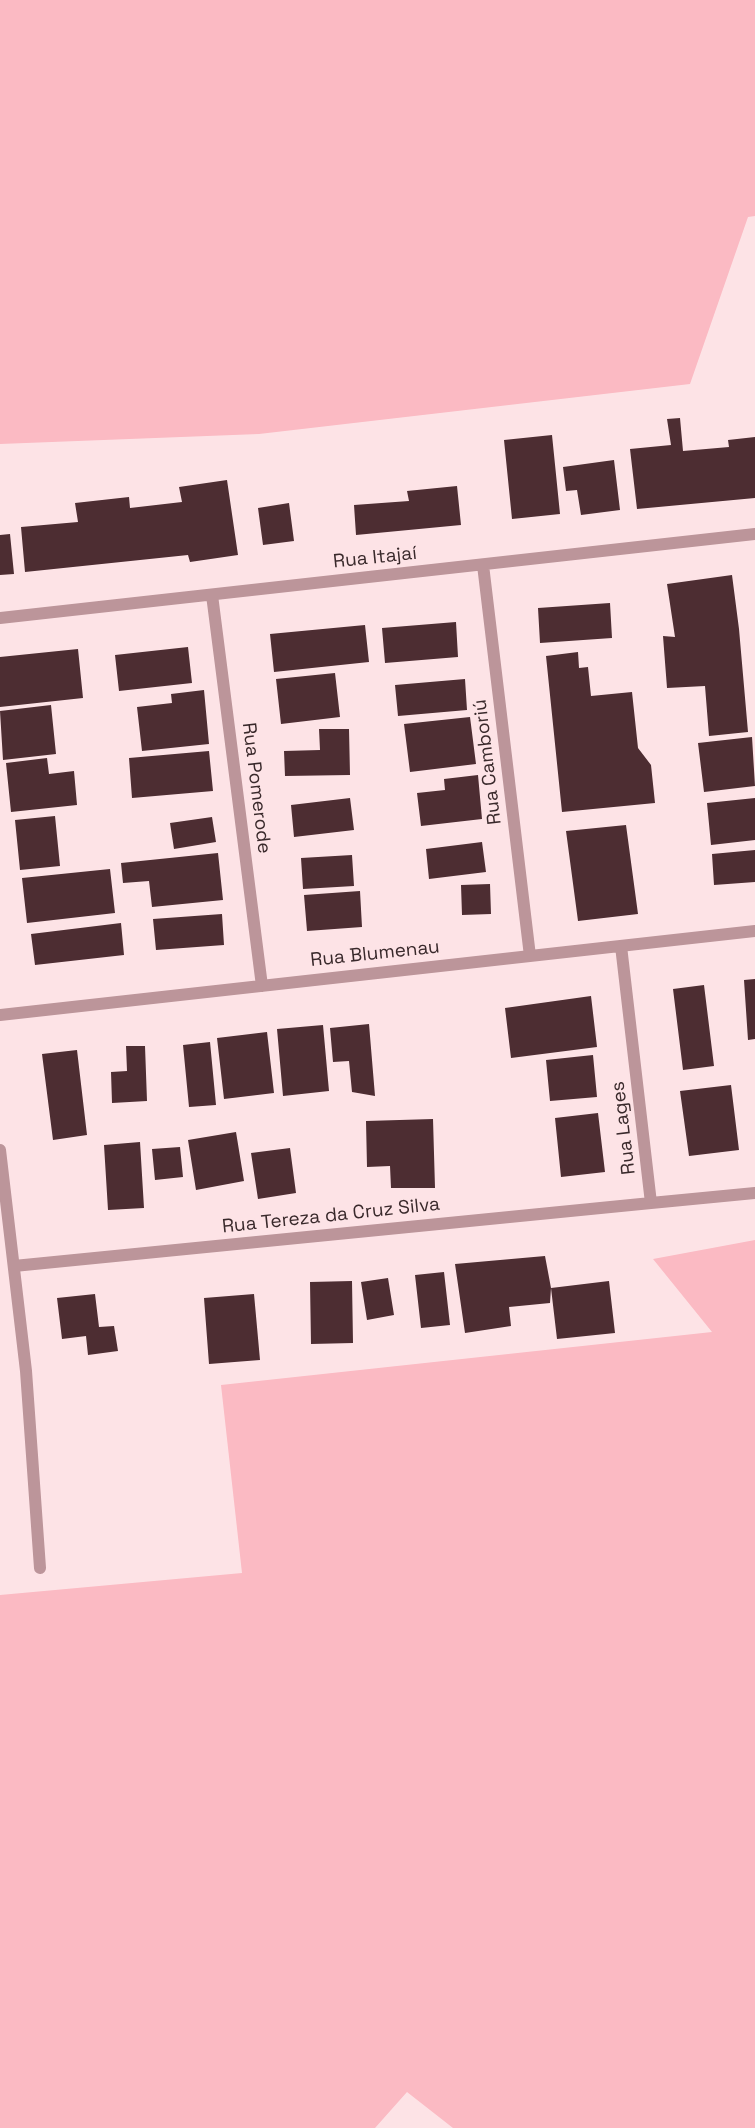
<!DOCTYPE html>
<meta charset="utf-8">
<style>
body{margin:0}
canvas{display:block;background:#fde3e6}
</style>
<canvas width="755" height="2128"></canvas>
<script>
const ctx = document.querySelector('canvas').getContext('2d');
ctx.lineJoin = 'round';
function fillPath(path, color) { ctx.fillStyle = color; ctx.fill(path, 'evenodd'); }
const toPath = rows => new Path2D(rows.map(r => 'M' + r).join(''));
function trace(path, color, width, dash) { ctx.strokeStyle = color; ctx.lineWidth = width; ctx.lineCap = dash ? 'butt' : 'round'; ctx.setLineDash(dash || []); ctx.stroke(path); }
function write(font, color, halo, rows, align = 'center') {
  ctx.font = font + ' "Space Grotesk",sans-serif'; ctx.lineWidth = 5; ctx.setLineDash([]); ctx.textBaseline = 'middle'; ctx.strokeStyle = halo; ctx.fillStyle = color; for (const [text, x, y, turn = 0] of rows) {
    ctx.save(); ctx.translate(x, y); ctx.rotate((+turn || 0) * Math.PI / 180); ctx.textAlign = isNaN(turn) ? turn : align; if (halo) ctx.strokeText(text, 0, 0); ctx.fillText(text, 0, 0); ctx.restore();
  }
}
const green = toPath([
 [0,0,755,0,755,216,748,217,690,384,259,434,0,444],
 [755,1240,755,2128,453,2128,407,2092,375,2128,0,2128,0,1595,242,1573,221,1385,712,1332,653,1259]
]);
const building = toPath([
 [680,418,683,451,729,447,728,440,755,437,755,498,637,509,630,449,671,445,667,419],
 [552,435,560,514,512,519,504,440],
 [614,460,620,510,581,515,577,490,566,491,563,467],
 [227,480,238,555,190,562,188,555,25,572,21,527,78,522,75,503,129,497,130,508,182,502,179,487],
 [457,486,461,525,356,535,354,505,409,501,407,491],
 [289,503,294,541,263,545,258,508],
 [10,534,14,574,0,575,0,535],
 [732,575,739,629,748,732,709,736,705,686,667,688,663,636,675,637,667,584],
 [610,603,612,638,540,643,538,608],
 [456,622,458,657,385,663,382,628],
 [365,625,369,662,274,672,270,634],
 [188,647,192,683,119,691,115,655],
 [78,649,83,698,0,707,0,657],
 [578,652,579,668,588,667,591,696,632,692,638,748,651,765,655,803,562,812,546,656],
 [335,673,340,717,281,724,276,679],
 [465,679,467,710,398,716,395,685],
 [204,690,209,744,142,751,137,707,172,703,171,694],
 [51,705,56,754,3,760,0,711],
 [470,717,476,764,410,772,404,724],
 [319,729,349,729,350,775,285,776,284,751,320,750],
 [752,737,755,786,704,792,698,743],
 [209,751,213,791,132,798,129,758],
 [47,758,49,774,74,771,77,805,11,812,6,763],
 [478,775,482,819,421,826,417,793,445,790,444,779],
 [350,798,354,830,294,837,291,805],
 [755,798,755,840,711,845,707,803],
 [55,816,60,866,20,870,15,820],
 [212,817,216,842,174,849,170,823],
 [626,825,638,914,578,921,566,831],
 [482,842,486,872,429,879,426,849],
 [755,850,755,882,714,885,712,854],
 [218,853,223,900,152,907,149,881,123,883,121,863],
 [352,855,354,886,303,889,301,858],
 [110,869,115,913,27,923,22,878],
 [490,884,491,914,462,915,461,885],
 [360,891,362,927,307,931,304,895],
 [222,914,224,945,156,950,153,919],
 [121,923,124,955,35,965,31,934],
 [755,979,755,1039,748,1040,744,980],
 [704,985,714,1066,683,1070,673,989],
 [591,996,597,1047,511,1058,505,1008],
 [369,1024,375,1096,352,1092,349,1061,333,1062,330,1028],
 [323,1025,329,1091,283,1096,277,1029],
 [267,1032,274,1093,224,1099,217,1038],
 [210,1042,216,1105,189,1107,183,1045],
 [126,1046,145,1046,147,1101,112,1103,111,1072,127,1071],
 [77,1050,87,1135,53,1140,42,1054],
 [593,1055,597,1097,550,1101,546,1060],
 [731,1085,739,1150,689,1156,680,1091],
 [598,1113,605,1172,561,1177,555,1118],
 [433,1119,435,1188,391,1188,390,1166,367,1167,366,1121],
 [236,1132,244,1181,196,1190,188,1140],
 [140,1142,144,1208,108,1210,104,1145],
 [180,1147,183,1177,155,1180,152,1149],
 [290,1148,296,1193,258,1199,251,1153],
 [545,1256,551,1288,550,1303,509,1307,511,1326,465,1333,455,1264],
 [444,1272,450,1325,421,1328,415,1275],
 [388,1278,394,1315,367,1320,361,1282],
 [352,1281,353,1343,311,1344,310,1282],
 [609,1281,615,1333,557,1339,551,1288],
 [95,1294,99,1327,114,1326,118,1351,88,1355,86,1336,62,1339,57,1298],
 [254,1294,260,1360,209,1364,204,1298]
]);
const street = toPath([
 [483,565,530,956],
 [212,595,262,986],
 [0,618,755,534],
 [621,946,651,1203,755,1193],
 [0,1015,755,931],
 [0,1150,26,1371,40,1568],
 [14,1266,651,1203]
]);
const streetNames = [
 ["Rua Itajaí",375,558,-6],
 ["Rua Camboriú",488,762,-97],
 ["Rua Pomerode",256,788,83],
 ["Rua Blumenau",375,954,-6],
 ["Rua Lages",624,1128,-97],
 ["Rua Tereza da Cruz Silva",331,1216,-6]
];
fillPath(green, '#fbbac3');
fillPath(building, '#4d2d32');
trace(street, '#bc959a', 12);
write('19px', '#39292b', '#fde3e6', streetNames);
</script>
